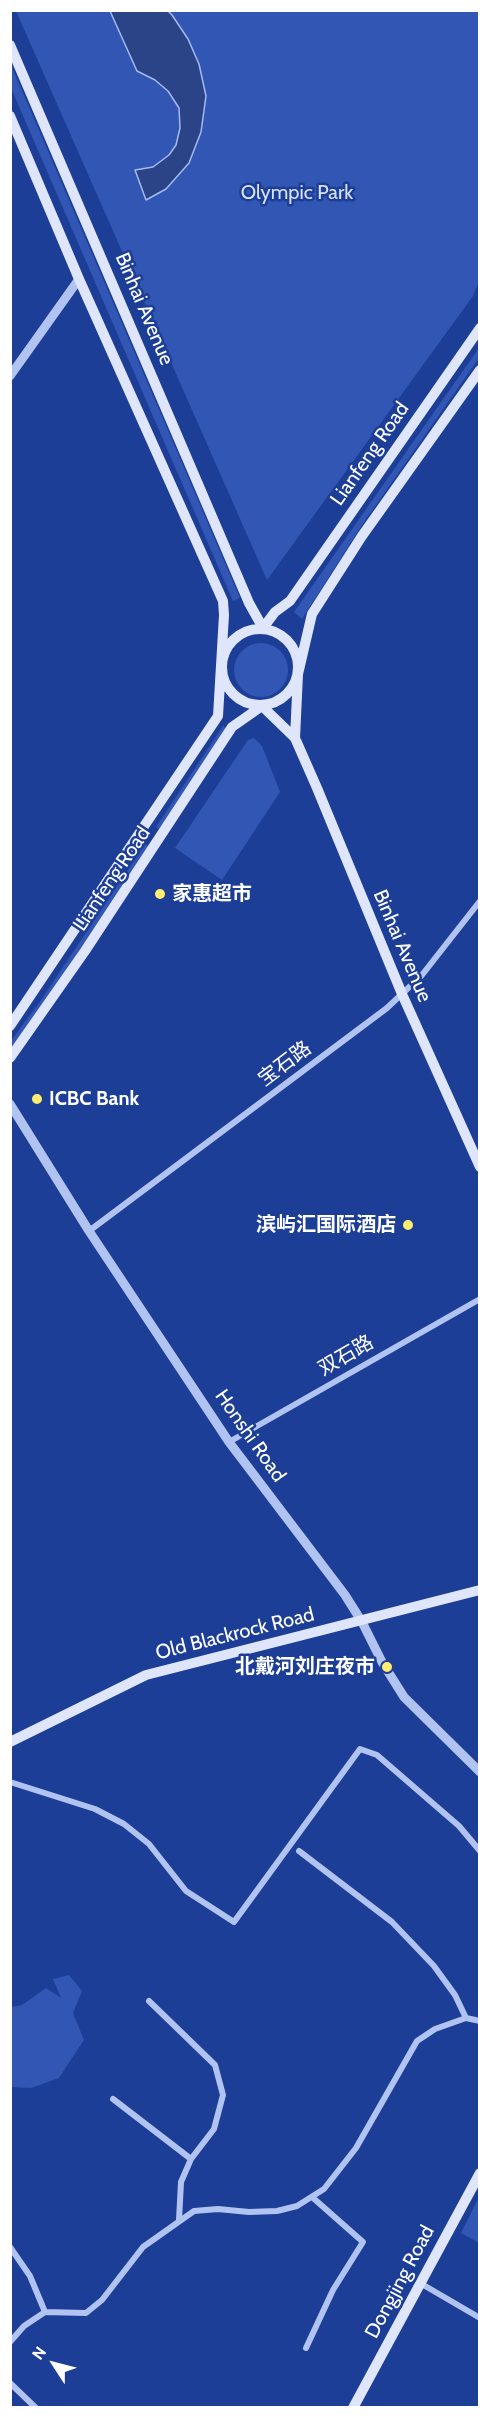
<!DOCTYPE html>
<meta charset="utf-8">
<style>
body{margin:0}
#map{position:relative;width:490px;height:2418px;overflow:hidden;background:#1d3e97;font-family:Cabin,sans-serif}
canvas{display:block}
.frame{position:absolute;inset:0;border:12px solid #fff;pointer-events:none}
.north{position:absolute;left:24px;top:2334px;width:60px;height:60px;-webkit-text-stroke:4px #1d3e97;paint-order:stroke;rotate:306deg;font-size:16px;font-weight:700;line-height:24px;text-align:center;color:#fff}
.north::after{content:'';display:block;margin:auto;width:21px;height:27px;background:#fff;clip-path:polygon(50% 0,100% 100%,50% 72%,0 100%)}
</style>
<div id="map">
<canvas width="490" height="2418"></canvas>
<div class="frame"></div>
<div class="north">N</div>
</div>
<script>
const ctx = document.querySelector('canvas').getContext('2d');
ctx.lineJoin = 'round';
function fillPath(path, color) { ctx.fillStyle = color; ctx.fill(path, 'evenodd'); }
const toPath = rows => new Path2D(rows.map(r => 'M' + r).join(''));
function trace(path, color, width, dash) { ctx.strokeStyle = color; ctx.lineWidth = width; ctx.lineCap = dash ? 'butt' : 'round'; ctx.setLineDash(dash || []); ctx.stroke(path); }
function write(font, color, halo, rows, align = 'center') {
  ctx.font = font + ' Cabin,"Noto Sans SC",sans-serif'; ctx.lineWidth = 5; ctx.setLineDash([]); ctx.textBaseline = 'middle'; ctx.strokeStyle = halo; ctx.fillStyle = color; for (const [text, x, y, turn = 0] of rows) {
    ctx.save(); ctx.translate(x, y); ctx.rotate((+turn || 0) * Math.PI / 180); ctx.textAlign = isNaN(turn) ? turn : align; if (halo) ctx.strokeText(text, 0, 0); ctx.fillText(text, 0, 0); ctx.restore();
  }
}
const green = toPath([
 [16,11,479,11,479,281,473,296,267,580],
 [11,65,240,598,233,601,11,88],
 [479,348,479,358,362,525,302,619,294,612],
 '234 670a27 27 0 1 1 54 0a27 27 0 1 1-54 0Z',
 [223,726,227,729,161,830,156,827],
 [254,738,262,746,280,792,222,880,175,848,248,740],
 [145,844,149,846,45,1003,11,1049,11,1041,41,1000],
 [69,1975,82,1991,73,2013,84,2040,59,2078,31,2088,11,2087,11,2007,22,2005,46,1988,61,1998,53,1979],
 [479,2197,479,2243,461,2233]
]);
const water = toPath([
 [110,11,168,11,172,15,188,39,199,64,206,96,201,132,189,163,166,189,146,200,135,170,153,167,169,155,176,145,180,128,179,108,168,91,155,80,137,71,110,11]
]);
const minor = toPath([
 [89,1231,387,1008,422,975,480,901],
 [229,1442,480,1299],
 [10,1782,95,1809,124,1824,149,1844,186,1891,234,1922,360,1749,377,1755,459,1826,480,1851],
 [299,1851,392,1922,434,1966,455,1995,466,2018],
 [149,2001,215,2065,223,2095,214,2129,191,2159,181,2182,179,2220],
 [113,2099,191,2159],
 [10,2247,30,2276,45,2312],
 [420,2283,480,2318],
 [10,2342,24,2326,45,2312,86,2313,102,2300,143,2247,194,2211,218,2209,249,2212,277,2211,297,2206,324,2189,356,2148,417,2041,435,2029,466,2018,480,2021],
 [306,2348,333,2290,363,2242,312,2197],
 [10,2383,36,2408]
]);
const tertiary = toPath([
 [10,376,79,279],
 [10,1104,89,1231,229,1442,345,1595,362,1622,382,1662,404,1697,480,1772]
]);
const secondary = toPath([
 [10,45,249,603,263,628,275,612,290,601,480,328],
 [10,116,79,279,223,601,224,615,218,716,10,1026],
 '222 667a38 38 0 1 1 76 0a38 38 0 1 1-76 0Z',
 [295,738,298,674,312,614,362,536,480,370],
 [10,1058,85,951,232,727,262,706,295,738,317,788,402,994,480,1167],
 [10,1742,146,1675,480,1590],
 [353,2408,480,2173]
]);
const markers = [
 [160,894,6,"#ffed70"],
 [37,1099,6,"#ffed70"],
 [408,1225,6,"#ffed70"],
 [387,1667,6,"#ffed70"]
];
const parkNames = [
 ["Olympic Park",297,193]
];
const streetNames = [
 ["Binhai Avenue",144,309,67],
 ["Lianfeng Road",370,454,-55],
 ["Lianfeng Road",112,879,-56],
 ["Binhai Avenue",402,946,67],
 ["宝石路",285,1064,-37],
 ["双石路",346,1356,-30],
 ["Honshi Road",250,1436,55],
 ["Old Blackrock Road",235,1634,-14],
 ["Dongjing Road",400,2282,-62]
];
const poiNames = [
 ["家惠超市",172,894],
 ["ICBC Bank",49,1099],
 ["滨屿汇国际酒店",396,1225,"right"],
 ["北戴河刘庄夜市",375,1667,"right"]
];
fillPath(green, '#3156b4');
fillPath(water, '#2b4487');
trace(water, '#a4bbf1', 1.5);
trace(minor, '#b1c3f0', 6);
trace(tertiary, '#b1c3f0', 9);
trace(secondary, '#dfe6fb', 10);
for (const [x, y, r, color] of markers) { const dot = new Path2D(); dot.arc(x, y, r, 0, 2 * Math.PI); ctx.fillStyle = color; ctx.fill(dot); trace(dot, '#1d3e97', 2); }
write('20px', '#d8e2fb', '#1d3e97', parkNames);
write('20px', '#fff', '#1d3e97', streetNames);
write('bold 20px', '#fff', '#1d3e97', poiNames, 'left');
</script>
